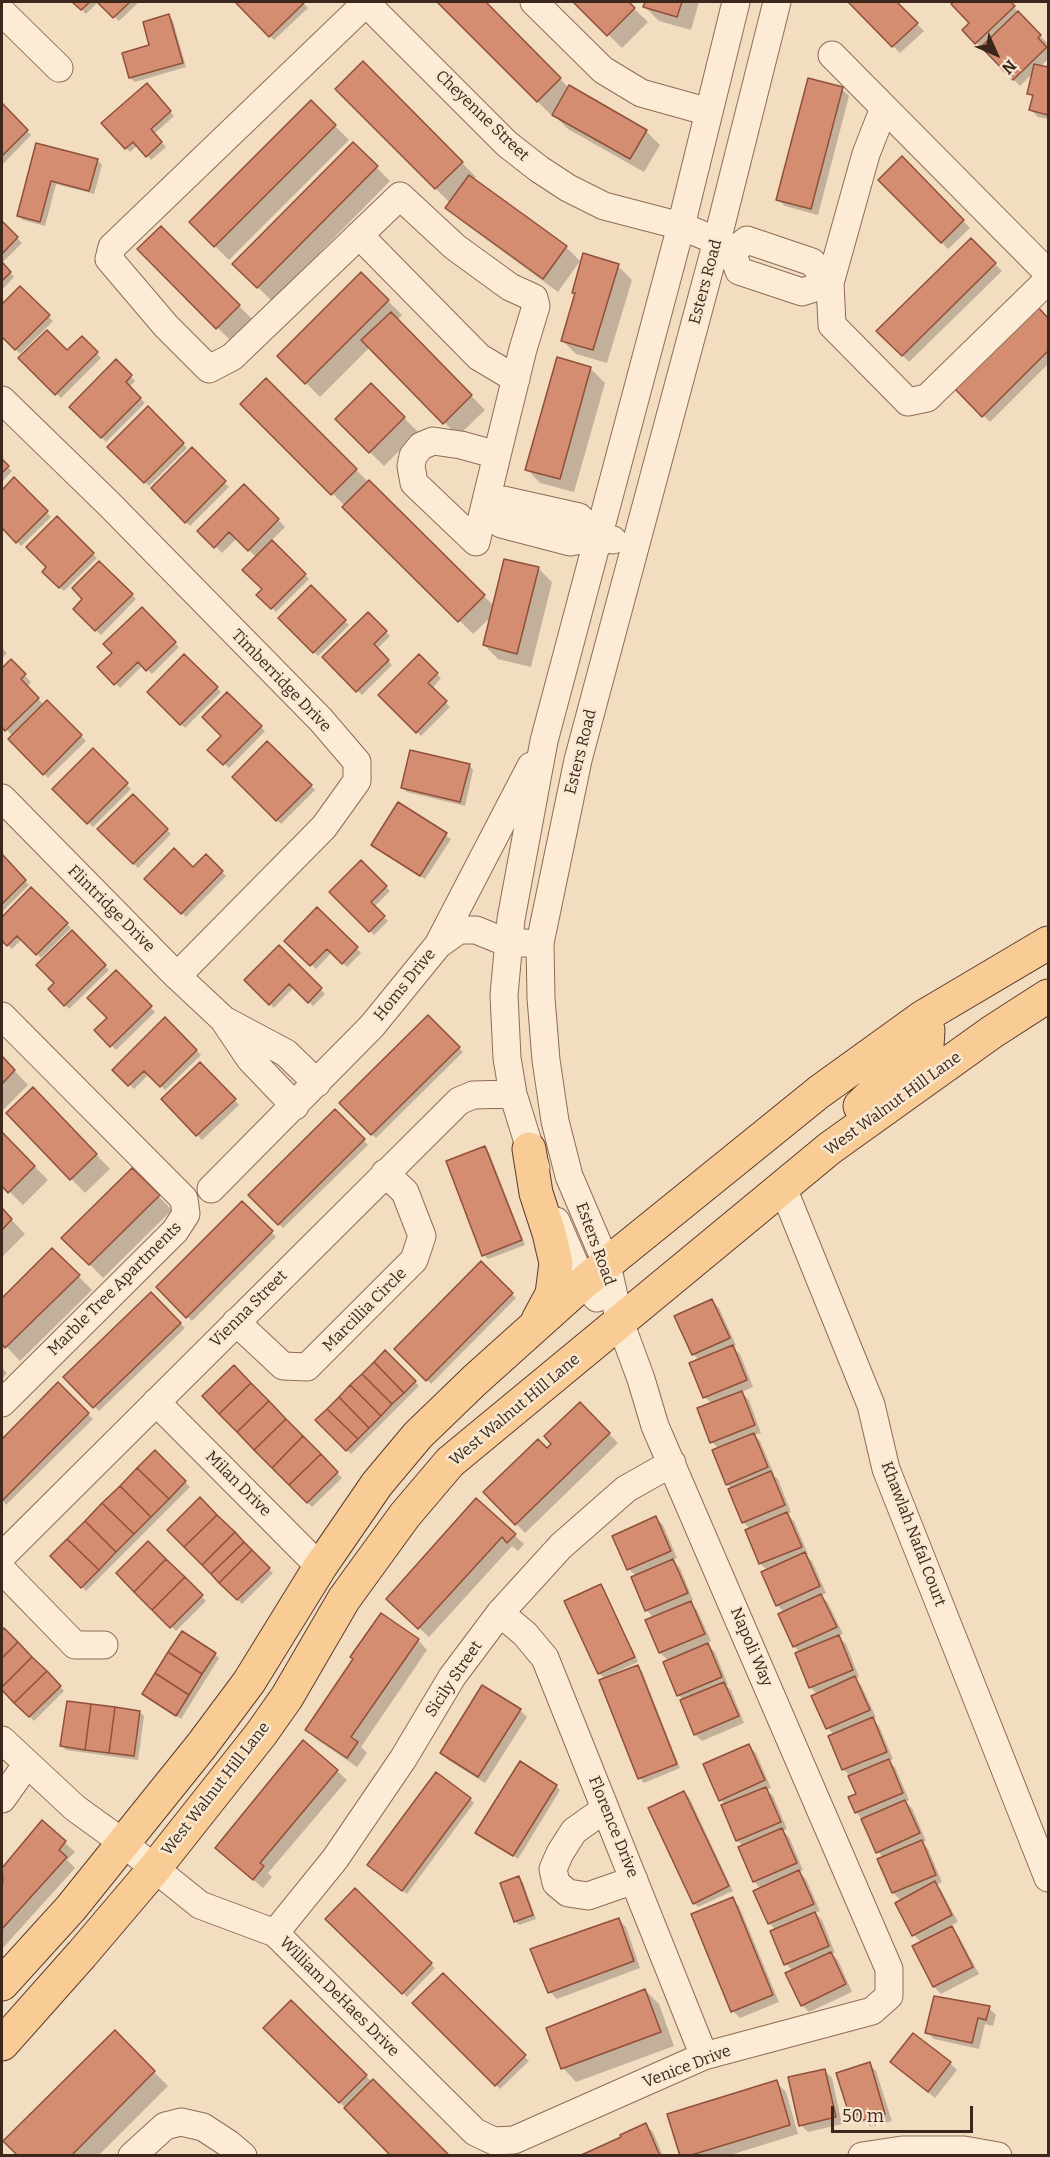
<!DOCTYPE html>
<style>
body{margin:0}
#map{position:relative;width:1050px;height:2157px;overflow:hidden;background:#f3ddc1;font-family:Bitter,serif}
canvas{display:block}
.frame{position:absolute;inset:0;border:3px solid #3c271c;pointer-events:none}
.north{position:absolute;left:966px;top:24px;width:60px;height:60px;-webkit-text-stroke:4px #f9e8d1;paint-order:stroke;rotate:135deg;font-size:16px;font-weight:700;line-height:24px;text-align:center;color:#3c271c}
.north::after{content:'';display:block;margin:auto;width:21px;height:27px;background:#3c271c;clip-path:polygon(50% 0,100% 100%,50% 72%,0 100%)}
.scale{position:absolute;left:831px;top:2106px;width:142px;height:27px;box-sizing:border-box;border:3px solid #3c271c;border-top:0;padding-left:8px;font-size:18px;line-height:21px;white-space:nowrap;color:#3c271c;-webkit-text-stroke:4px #f9e8d1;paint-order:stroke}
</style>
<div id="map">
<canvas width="1050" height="2157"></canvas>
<div class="frame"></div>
<div class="north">N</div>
<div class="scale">50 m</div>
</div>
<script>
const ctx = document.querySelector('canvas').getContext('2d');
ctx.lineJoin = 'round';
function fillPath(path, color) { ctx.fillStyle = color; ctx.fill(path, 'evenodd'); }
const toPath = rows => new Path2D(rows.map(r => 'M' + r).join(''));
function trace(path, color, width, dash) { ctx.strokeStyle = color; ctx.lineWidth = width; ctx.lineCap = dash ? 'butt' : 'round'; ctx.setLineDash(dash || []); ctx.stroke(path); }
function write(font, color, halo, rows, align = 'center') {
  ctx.font = font + ' Bitter,serif'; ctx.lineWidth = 5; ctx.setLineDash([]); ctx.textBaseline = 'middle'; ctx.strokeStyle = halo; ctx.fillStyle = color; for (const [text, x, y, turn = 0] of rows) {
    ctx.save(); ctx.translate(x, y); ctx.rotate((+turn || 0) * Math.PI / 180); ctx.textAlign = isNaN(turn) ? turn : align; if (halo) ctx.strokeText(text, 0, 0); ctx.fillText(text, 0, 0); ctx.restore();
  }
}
const shadow = toPath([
 [74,2,98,2,86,14],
 [99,2,139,2,119,21],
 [237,2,302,2,308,8,274,40],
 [439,2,484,2,569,88,646,131,660,145,644,172,568,129,553,114,551,115],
 [575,2,627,2,648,22,622,48],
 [646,2,699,2,691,30,659,21,645,7],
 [850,2,895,2,924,31,900,53],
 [956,2,1009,2,1047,43,1044,46,1048,50,1048,59,1040,67,1048,69,1048,119,1038,117,1031,110,1034,98,1029,93,1033,73,1020,86,964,30,971,23,953,4],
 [169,16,173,21,186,67,135,82,130,78,124,54,151,46],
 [363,63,476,177,473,179,566,247,580,261,558,292,461,221,447,207,450,203,337,89],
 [151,89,174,116,154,134,166,147,151,160,138,145,130,152,126,148],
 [842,89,849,96,818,215,785,206,778,199],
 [311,102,349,140,229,260,191,222],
 [2,105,31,135,2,165],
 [353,144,390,181,272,301,234,264],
 [37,145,97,160,102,165,94,194,56,184,45,226,23,220,18,215],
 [902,158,970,228,948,249,880,180],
 [2,223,22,243,2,263],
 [161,228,253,320,231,341,139,249],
 [971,240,1002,271,909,362,879,331],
 [2,264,14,277,2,290],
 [618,266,632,280,607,363,576,354,562,340,576,295,573,292],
 [361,274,402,315,397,320,485,410,458,436,370,347,320,397,279,356],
 [20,288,53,321,20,354,2,335,2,306],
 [1038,309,1048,320,1048,364,990,422,957,389],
 [82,338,101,358,61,398,21,358,67,352],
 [558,359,591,369,605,383,574,492,540,483,527,469],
 [116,361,135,381,129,387,145,403,106,442,71,407],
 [266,381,494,606,538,568,552,582,531,667,498,659,484,645,492,616,473,634,243,404],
 [371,385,418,432,384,466,337,419],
 [148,408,187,448,149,486,109,447],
 [192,449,229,487,190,526,153,488],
 [2,461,12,471,2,482],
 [14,479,51,517,21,546,2,526,2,492],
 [244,486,285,527,271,541,309,579,276,612,258,595,264,589,257,558,237,538,222,553,200,531],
 [57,518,97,558,64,591,44,572,49,567],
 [99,563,136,599,101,635,75,609,84,599],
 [311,587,349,625,318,656,280,618],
 [142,609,179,647,152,674,143,665,120,688,99,667,114,653],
 [368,614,390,636,377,649,392,665,362,695,324,657],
 [2,648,7,653,2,659],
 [184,656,221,692,185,728,149,692],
 [419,657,441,678,432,689,450,707,421,736,380,695],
 [11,661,31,682,27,687,44,705,47,702,86,741,48,778,10,739,13,736,2,725,2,670],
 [227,694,265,731,229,768,209,750,223,736],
 [267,743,315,790,281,824,234,777],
 [93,750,131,789,93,827,54,789],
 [469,765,473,770,465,806,407,792,402,788],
 [133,796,171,834,138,868,99,829],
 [399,805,451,839,425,879,373,845],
 [2,856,29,885,2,912],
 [206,856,226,876,186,917,146,879,193,869],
 [361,862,390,891,374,907,388,921,374,935,331,892],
 [31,889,71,928,41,958,22,939,12,949,2,939,2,919],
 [317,909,361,953,347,967,332,952,316,969,286,941],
 [72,932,109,970,69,1009,50,989,56,983],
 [279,947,325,994,313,1006,294,987,274,1008,246,980],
 [116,972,155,1012,116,1050,96,1030,109,1018],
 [428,1017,463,1052,376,1138,341,1103],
 [165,1019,201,1055,165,1090,149,1074,134,1089,114,1070],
 [2,1058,28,1085,3,1110,2,1108],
 [200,1064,239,1105,202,1140,163,1099],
 [47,1103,110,1169,85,1193,8,1113],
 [335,1111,368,1145,283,1228,250,1195],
 [2,1134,48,1180,23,1205,2,1184],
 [485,1148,489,1152,525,1245,488,1259,484,1255],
 [133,1170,172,1210,103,1278,64,1238],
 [242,1203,276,1237,192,1321,158,1287],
 [2,1210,25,1234,2,1257],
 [52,1250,92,1290,20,1361,2,1342,2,1300],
 [481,1263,516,1298,431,1384,396,1349],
 [151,1294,185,1328,99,1411,65,1377],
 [712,1301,719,1308,736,1345,732,1347,740,1354,753,1387,741,1392,749,1400,761,1433,754,1435,760,1441,774,1474,773,1475,778,1479,791,1512,787,1514,794,1521,808,1554,805,1555,812,1561,826,1593,821,1596,828,1603,843,1634,838,1636,846,1644,859,1677,855,1679,861,1685,876,1717,872,1719,879,1726,893,1759,888,1761,895,1767,909,1800,905,1802,912,1808,926,1841,922,1842,928,1849,942,1882,936,1885,941,1890,958,1922,950,1926,958,1935,979,1974,941,1994,934,1987,914,1947,922,1943,914,1935,902,1901,893,1893,879,1859,883,1858,878,1852,863,1820,856,1812,858,1795,850,1776,843,1769,834,1735,828,1728,813,1697,818,1695,810,1687,800,1653,794,1646,785,1613,777,1605,768,1571,761,1564,747,1530,750,1529,743,1522,732,1489,727,1484,719,1449,712,1442,712,1404,705,1397,699,1360,693,1354],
 [385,1352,419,1386,351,1454,317,1420],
 [234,1367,342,1478,312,1507,204,1396],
 [2,1368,7,1373,2,1379],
 [58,1384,93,1419,6,1505,2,1500,2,1441],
 [580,1404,618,1443,525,1533,485,1492,547,1450],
 [155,1452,190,1487,86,1591,52,1556],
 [200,1499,273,1573,242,1604,169,1530],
 [477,1500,524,1544,518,1551,512,1546,429,1637,397,1608],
 [656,1518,663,1525,677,1558,672,1560,680,1568,693,1600,689,1602,697,1610,711,1641,706,1643,715,1652,728,1685,726,1685,731,1690,744,1723,702,1741,695,1734,684,1700,678,1695,669,1661,660,1653,647,1621,654,1618,646,1610,636,1576,629,1569],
 [148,1543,206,1601,176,1631,118,1573],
 [601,1586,605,1591,638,1662,612,1674,613,1676,637,1667,642,1671,680,1768,644,1783,640,1778,605,1679,599,1673],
 [2,1627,64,1691,34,1721,2,1687],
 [418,1640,427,1650,361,1747,367,1753,357,1767,316,1739,307,1729],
 [215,1654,219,1658,181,1719,144,1694],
 [520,1710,527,1717,485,1783,448,1760,442,1753],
 [139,1712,144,1716,138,1760,66,1750,62,1746],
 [749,1746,756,1753,771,1788,767,1790,773,1796,787,1829,783,1831,789,1837,803,1870,799,1872,806,1879,820,1911,815,1913,822,1920,835,1953,832,1954,838,1960,852,1992,809,2012,802,2005,793,1971,786,1964,776,1930,769,1923,761,1889,754,1881,743,1846,737,1840,726,1805,721,1800],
 [337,1771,347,1780,268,1873,272,1877,263,1888,226,1857],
 [556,1786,560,1790,518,1859,477,1833],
 [684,1793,689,1797,733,1891,698,1907,694,1903],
 [470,1799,474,1803,407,1894,373,1869],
 [43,1822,75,1852,67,1860,75,1868,2,1949,2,1886,5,1882,2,1879,2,1870],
 [518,1877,523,1882,536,1919,519,1925,515,1921],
 [355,1890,435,1968,407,1997,327,1919],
 [732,1899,739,1906,779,2002,740,2018,733,2011],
 [619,1920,626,1927,640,1968,557,1999,550,1992],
 [443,1975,529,2061,500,2089,415,2003],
 [645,1990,659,2004,674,2046,576,2082,563,2068],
 [291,2002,372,2082,373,2081,447,2156,394,2156,265,2028],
 [989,2008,996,2015,993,2026,985,2024,979,2049,934,2039,927,2032],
 [114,2032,168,2086,98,2156,20,2156],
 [892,2062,950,2063,957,2070,935,2098],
 [869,2064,876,2071,892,2121,871,2127,865,2121,858,2123,851,2116],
 [825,2071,832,2078,842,2124,808,2132,801,2125],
 [776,2082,786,2092,798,2134,727,2156,681,2156],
 [646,2125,653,2132,663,2156,583,2156]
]);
const building = toPath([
 [72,2,90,2,81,10,72,2],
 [97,2,130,2,113,18,97,2],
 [235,2,305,2,269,37,235,2],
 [437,2,486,2,561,78,537,102,437,2],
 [573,2,629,2,635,8,607,36,573,2],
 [645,2,682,2,677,17,643,7,645,2],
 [848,2,897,2,918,23,892,47,848,2],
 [954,2,1011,2,1015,6,975,44,962,30,969,23,951,4,954,2],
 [1018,11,1041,35,1038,38,1047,47,1013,80,981,47,1018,11],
 [169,14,183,63,129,78,122,53,149,45,143,22,169,14],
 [363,61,463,162,435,189,335,89,363,61],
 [1034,64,1048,67,1048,115,1029,110,1033,95,1027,94,1034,64],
 [808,78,843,87,811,209,776,200,808,78],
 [147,83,171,111,151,129,162,142,146,157,133,142,125,149,101,123,147,83],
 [569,85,647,130,630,159,552,115,569,85],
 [311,100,336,125,214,247,189,222,311,100],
 [2,103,28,130,2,156,2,103],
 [353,142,378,166,257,288,232,264,353,142],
 [36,143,98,159,89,191,51,181,40,222,17,216,36,143],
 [902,156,964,220,941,243,878,180,902,156],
 [469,175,567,246,543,279,445,208,469,175],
 [2,221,18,237,2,254,2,221],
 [161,226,240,305,216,329,137,249,161,226],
 [971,238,996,263,902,356,876,331,971,238],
 [583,253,619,264,593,350,561,341,575,293,572,293,583,253],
 [2,262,11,272,2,281,2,262],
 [361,272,389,300,305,384,277,356,361,272],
 [20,286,50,315,15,350,2,337,2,304,20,286],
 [1038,307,1048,318,1048,351,982,417,955,389,1038,307],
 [391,312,472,395,443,424,361,340,391,312],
 [47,330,67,350,82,336,98,352,55,395,18,358,47,330],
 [557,357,591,367,560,479,525,470,557,357],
 [116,359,132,375,126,382,141,398,101,438,69,407,116,359],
 [266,378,357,469,331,495,240,404,266,378],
 [371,383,405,417,369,453,335,419,371,383],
 [148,406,184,443,144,483,107,447,148,406],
 [192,447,226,481,185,523,151,488,192,447],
 [2,459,9,466,2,473,2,459],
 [14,477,48,511,16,543,2,528,2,490,14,477],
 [369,480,485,595,458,622,342,507,369,480],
 [244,484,279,519,248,551,229,532,214,548,197,531,244,484],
 [57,516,94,553,59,588,42,572,46,567,26,547,57,516],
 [272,540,306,574,271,609,256,595,262,589,242,570,272,540],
 [504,559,539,567,517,654,483,645,504,559],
 [99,561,133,594,95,631,73,609,82,599,72,588,99,561],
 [311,585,346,620,313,653,278,618,311,585],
 [142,607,176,642,146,671,138,662,114,685,97,667,112,653,103,644,142,607],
 [368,612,387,631,374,644,389,660,356,692,322,657,368,612],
 [184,654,218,687,180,725,147,692,184,654],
 [419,654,438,673,428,683,447,701,416,733,378,695,419,654],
 [11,659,26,674,21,679,39,698,5,731,2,727,2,668,11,659],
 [227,692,262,726,223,765,207,750,221,736,202,717,227,692],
 [47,700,82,735,43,775,8,739,47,700],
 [267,741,312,785,276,821,232,777,267,741],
 [93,748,128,783,87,824,52,789,93,748],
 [410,750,470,764,460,802,401,788,410,750],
 [133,794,168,829,133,864,97,829,133,794],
 [398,802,447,833,420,876,371,845,398,802],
 [174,848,193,867,206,854,223,871,181,914,144,879,174,848],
 [2,854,26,880,2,904,2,854],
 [361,860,387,886,371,902,385,916,369,932,329,892,361,860],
 [31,887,68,923,36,955,17,936,7,946,2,941,2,917,31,887],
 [317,907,358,947,342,964,327,949,310,966,284,941,317,907],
 [72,930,106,965,64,1006,48,989,54,983,36,965,72,930],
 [279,945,322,988,308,1003,289,984,269,1005,244,980,279,945],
 [116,970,152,1006,110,1047,94,1030,107,1018,87,998,116,970],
 [428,1015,460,1047,371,1135,339,1103,428,1015],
 [165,1017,197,1050,160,1087,144,1071,128,1086,112,1070,165,1017],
 [2,1056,15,1070,2,1084,2,1056],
 [200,1062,236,1099,196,1136,161,1099,200,1062],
 [33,1087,97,1154,70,1180,6,1113,33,1087],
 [335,1109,365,1139,278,1225,248,1195,335,1109],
 [2,1132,35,1166,8,1193,2,1186,2,1132],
 [485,1146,522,1240,482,1256,446,1161,485,1146],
 [132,1168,160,1195,89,1265,61,1238,132,1168],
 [242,1201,273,1231,186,1318,156,1287,242,1201],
 [2,1208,12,1219,2,1230,2,1208],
 [52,1248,80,1275,5,1348,2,1344,2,1298,52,1248],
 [481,1261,513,1293,426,1381,394,1349,481,1261],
 [151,1292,181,1323,93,1408,63,1377,151,1292],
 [712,1299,730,1338,692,1355,674,1316,712,1299],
 [733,1345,747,1380,703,1398,689,1363,733,1345],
 [385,1350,416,1381,404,1393,374,1362,385,1350],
 [374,1362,404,1393,392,1404,362,1374,374,1362],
 [234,1365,251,1383,219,1414,202,1396,234,1365],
 [362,1374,392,1404,381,1416,350,1385,362,1374],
 [58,1382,89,1413,2,1501,2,1439,58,1382],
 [251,1383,269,1401,237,1432,219,1414,251,1383],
 [350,1385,381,1416,369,1428,339,1397,350,1385],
 [742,1391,755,1425,710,1443,697,1408,742,1391],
 [339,1397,369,1428,358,1439,327,1409,339,1397],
 [269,1401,286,1419,254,1450,237,1432,269,1401],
 [580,1402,610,1433,515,1525,483,1492,538,1439,547,1448,551,1444,544,1436,580,1402],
 [327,1409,358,1439,346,1451,315,1420,327,1409],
 [286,1419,303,1436,272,1468,254,1450,286,1419],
 [754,1433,768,1467,726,1485,712,1450,754,1433],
 [303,1436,321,1454,289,1485,272,1468,303,1436],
 [155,1450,186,1481,169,1499,137,1468,155,1450],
 [321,1454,338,1472,307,1503,289,1485,321,1454],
 [137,1468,169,1499,151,1517,120,1486,137,1468],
 [771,1471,785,1505,742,1523,728,1489,771,1471],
 [120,1486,151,1517,134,1534,102,1503,120,1486],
 [200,1497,217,1515,184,1547,167,1530,200,1497],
 [476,1498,516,1534,507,1543,502,1537,418,1629,386,1599,476,1498],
 [102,1503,134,1534,116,1552,85,1521,102,1503],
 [787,1512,802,1547,759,1564,745,1530,787,1512],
 [217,1515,235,1532,202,1565,184,1547,217,1515],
 [656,1516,671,1551,627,1570,612,1536,656,1516],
 [85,1521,116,1552,99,1570,67,1539,85,1521],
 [235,1532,244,1542,211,1574,202,1565,235,1532],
 [67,1539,99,1570,81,1588,50,1556,67,1539],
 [148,1541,166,1559,134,1592,116,1573,148,1541],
 [244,1542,252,1550,219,1583,211,1574,244,1542],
 [252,1550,270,1568,237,1600,219,1583,252,1550],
 [805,1552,820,1586,776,1606,761,1572,805,1552],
 [166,1559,185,1577,152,1610,134,1592,166,1559],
 [673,1559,688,1593,645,1611,631,1577,673,1559],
 [185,1577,203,1595,170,1628,152,1610,185,1577],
 [601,1584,635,1657,598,1674,564,1601,601,1584],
 [821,1594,837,1627,793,1647,778,1614,821,1594],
 [691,1601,705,1634,659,1653,645,1620,691,1601],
 [381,1613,419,1639,351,1737,358,1742,347,1758,305,1730,353,1659,350,1657,381,1613],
 [4,1628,18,1642,2,1658,2,1630,4,1628],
 [182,1631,216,1653,202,1674,168,1652,182,1631],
 [839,1635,853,1670,809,1688,795,1653,839,1635],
 [18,1642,32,1657,2,1687,2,1658,18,1642],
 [708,1643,722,1677,677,1696,663,1662,708,1643],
 [168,1652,202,1674,189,1695,155,1673,168,1652],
 [32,1657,47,1671,14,1703,2,1690,2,1687,32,1657],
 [638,1665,677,1764,638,1779,599,1680,638,1665],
 [47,1671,61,1686,29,1717,14,1703,47,1671],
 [155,1673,189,1695,176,1716,142,1694,155,1673],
 [855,1676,870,1710,826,1729,811,1696,855,1676],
 [724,1682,739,1716,694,1735,680,1700,724,1682],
 [482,1685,521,1709,478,1777,440,1753,482,1685],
 [67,1701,91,1704,85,1750,60,1746,67,1701],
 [91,1704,115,1707,109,1753,85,1750,91,1704],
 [115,1707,140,1711,134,1756,109,1753,115,1707],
 [873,1717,887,1752,842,1770,828,1736,873,1717],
 [303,1740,338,1770,260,1863,264,1866,253,1880,215,1848,303,1740],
 [749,1744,765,1780,719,1801,703,1764,749,1744],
 [889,1759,903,1793,855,1813,848,1797,856,1794,848,1776,889,1759],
 [520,1761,557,1785,513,1856,475,1833,520,1761],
 [436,1772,471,1798,402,1891,367,1865,436,1772],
 [766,1787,781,1822,736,1841,721,1805,766,1787],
 [684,1791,729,1886,693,1904,648,1808,684,1791],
 [905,1800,920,1833,876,1853,861,1819,905,1800],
 [42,1820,66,1841,59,1850,67,1857,2,1929,2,1884,3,1882,2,1868,42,1820],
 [782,1828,797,1863,753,1882,738,1847,782,1828],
 [922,1840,936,1875,892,1893,877,1859,922,1840],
 [799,1870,814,1904,768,1924,753,1891,799,1870],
 [519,1876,533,1915,514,1922,500,1883,519,1876],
 [935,1881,952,1915,912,1936,895,1903,935,1881],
 [355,1888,432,1963,402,1994,325,1919,355,1888],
 [733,1897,773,1995,731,2012,691,1914,733,1897],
 [815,1912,829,1946,784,1965,770,1931,815,1912],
 [619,1918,634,1961,548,1993,530,1949,619,1918],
 [952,1926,973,1967,933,1987,912,1946,952,1926],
 [831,1952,846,1984,801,2006,785,1973,831,1952],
 [443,1973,526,2055,495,2086,412,2003,443,1973],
 [645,1989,661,2032,561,2069,546,2028,645,1989],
 [934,1996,990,2006,986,2020,978,2018,972,2043,925,2033,934,1996],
 [291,2000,367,2075,339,2103,263,2028,291,2000],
 [115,2030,155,2071,71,2156,18,2156,3,2141,115,2030],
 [913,2033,951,2062,928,2092,890,2062,913,2033],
 [870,2062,885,2114,863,2120,860,2113,850,2117,836,2073,870,2062],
 [825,2069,836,2117,799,2126,788,2077,825,2069],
 [373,2079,448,2154,447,2156,391,2156,344,2108,373,2079],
 [777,2080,790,2125,688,2156,680,2156,667,2114,777,2080],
 [646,2123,660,2156,579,2156,621,2137,620,2135,646,2123]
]);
const minor = toPath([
 [365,2,507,144,539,169,568,188,604,206,681,226,717,241,732,252,739,271,802,292,830,283],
 [367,2,112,247,109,259,166,326,209,369,232,357,400,196,455,247,510,287,534,298,536,306,523,349,497,455,485,505,476,542,414,483,411,466,413,456,421,446,433,441,461,445,497,455],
 [534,2,603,70,641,93,709,112],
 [2,12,59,68],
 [832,55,1048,273],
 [884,108,866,154,830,283,832,325,908,402,927,398,1048,280],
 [359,235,479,357,516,379],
 [732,252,747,240,812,262,830,283],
 [2,400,109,504,321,720,357,762,357,781,324,827,177,976],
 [485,505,501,524,570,542,598,537,613,540],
 [485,505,503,500,579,517,598,537],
 [2,798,177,976,223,1019,250,1059,295,1106],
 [438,945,459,930,476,930,508,943,526,943],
 [2,1016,184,1199,186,1214,175,1231,2,1403],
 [226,1021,286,1053,317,1083],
 [536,1168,513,1094,507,1058,504,995,511,919,544,741,681,226,736,2],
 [783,1188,871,1405,886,1469,1048,1878],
 [211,1189,372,1026,438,945,531,766],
 [556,1221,583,1283,597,1298],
 [236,1322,283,1366,307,1367,414,1260,422,1236,405,1192,385,1173],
 [156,1402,320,1567],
 [2,1556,459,1101,473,1095,513,1094],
 [2,1570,75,1645,104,1645],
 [500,1613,525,1634,545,1658,704,2056],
 [2,1740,75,1808,122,1842,200,1905,275,1933,475,2132,494,2141,514,2140,704,2056,872,2011,889,1996,889,1969,655,1426,641,1379,620,1322,607,1265,569,1176,555,1121,546,1060,541,998,540,943,578,760,717,241,777,2],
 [2,1799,27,1764],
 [605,1809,574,1831,560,1853,553,1869,556,1883,568,1893,588,1896,634,1880],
 [275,1933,335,1859,403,1759,452,1677,500,1613,561,1546,626,1489,672,1463],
 [132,2156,165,2126,181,2122,203,2127,229,2144,243,2156],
 [862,2156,902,2150,964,2150,998,2156]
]);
const major = toPath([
 [860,1106,888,1079,927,1046,928,1030,923,1017],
 [529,1149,536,1193,549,1233,556,1263,552,1294,538,1320],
 [2,1984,71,1908,202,1745,249,1682,320,1567,377,1484,418,1435,475,1380,583,1283,819,1092,923,1017,1048,943],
 [2,2044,82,1954,155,1868,261,1734,287,1697,344,1599,405,1515,450,1462,830,1148,992,1032,1048,996]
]);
const streetNames = [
 ["Cheyenne Street",482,116,44],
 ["Esters Road",706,282,-75],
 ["Timberridge Drive",281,681,46],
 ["Esters Road",581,752,-76],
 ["Flintridge Drive",111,909,45],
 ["Homs Drive",405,985,-51],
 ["West Walnut Hill Lane",893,1104,-36],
 ["Esters Road",595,1244,70],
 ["Marble Tree Apartments",115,1289,-45],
 ["Vienna Street",249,1309,-45],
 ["Marcillia Circle",365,1310,-45],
 ["West Walnut Hill Lane",515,1410,-40],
 ["Milan Drive",238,1484,45],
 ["Khawlah Nafal Court",913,1534,69],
 ["Napoli Way",751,1647,67],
 ["Sicily Street",454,1679,-56],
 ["West Walnut Hill Lane",216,1789,-52],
 ["Florence Drive",613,1827,68],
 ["William DeHaes Drive",339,1997,45],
 ["Venice Drive",687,2067,-21]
];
fillPath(shadow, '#0003');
fillPath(building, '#d58d72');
trace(building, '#904f39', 1.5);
trace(minor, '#8e6c56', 29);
trace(major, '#5b3b2b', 35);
trace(minor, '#fcebd5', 27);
trace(major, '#facc95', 33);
write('16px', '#3c271c', '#f9e8d1', streetNames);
</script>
